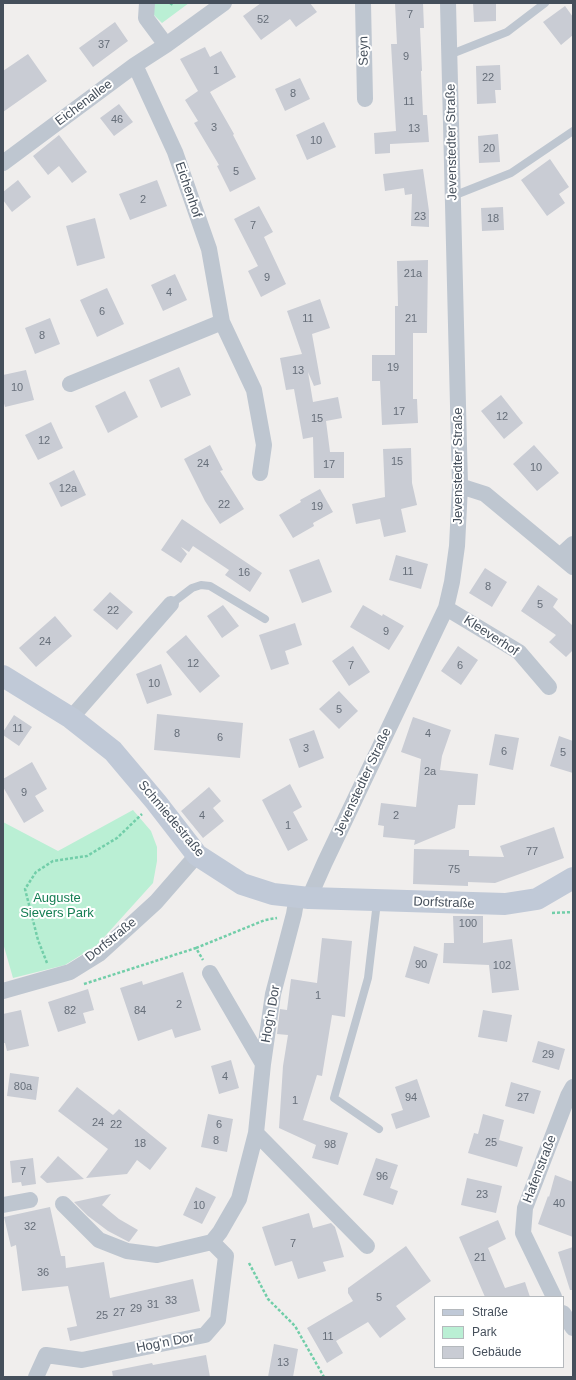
<!DOCTYPE html>
<meta charset="utf-8">
<style>
body{margin:0}
#map{position:relative;width:576px;height:1380px;overflow:hidden;background:#f0eeed;font-family:Helvetica,sans-serif}
canvas{display:block}
.frame{position:absolute;inset:0;border:4px solid #454f5b;pointer-events:none}
.legend{position:absolute;left:434px;top:1296px;width:130px;height:72px;box-sizing:border-box;background:#fff;border:1px solid #b5b9bd;margin:0;padding:5px 7px;list-style:none;font-size:12px;color:#454f5b}
.legend li{display:flex;align-items:center;gap:8px;height:20px}
.legend b{width:20px;border:1px solid #b5b9bd}
</style>
<div id="map">
<canvas width="576" height="1380"></canvas>
<div class="frame"></div>
<ul class="legend">
<li><b style="height:5px;background:#c0c9d7"></b>Straße</li>
<li><b style="height:11px;background:#baefd4"></b>Park</li>
<li><b style="height:11px;background:#c9ccd4"></b>Gebäude</li>
</ul>
</div>
<script>
const ctx = document.querySelector('canvas').getContext('2d');
ctx.lineJoin = 'round';
function fillPath(path, color) { ctx.fillStyle = color; ctx.fill(path, 'evenodd'); }
const toPath = rows => new Path2D(rows.map(r => 'M' + r).join(''));
function trace(path, color, width, dash) { ctx.strokeStyle = color; ctx.lineWidth = width; ctx.lineCap = dash ? 'butt' : 'round'; ctx.setLineDash(dash || []); ctx.stroke(path); }
function write(font, color, halo, rows, align = 'center') {
  ctx.font = font + ' Helvetica,sans-serif'; ctx.lineWidth = 4; ctx.setLineDash([]); ctx.textBaseline = 'middle'; ctx.strokeStyle = halo; ctx.fillStyle = color; for (const [text, x, y, turn = 0] of rows) {
    ctx.save(); ctx.translate(x, y); ctx.rotate((+turn || 0) * Math.PI / 180); ctx.textAlign = isNaN(turn) ? turn : align; if (halo) ctx.strokeText(text, 0, 0); ctx.fillText(text, 0, 0); ctx.restore();
  }
}
const green = toPath([
 [154,3,189,3,162,23,153,14],
 [133,810,151,831,157,847,157,861,153,883,97,945,65,965,13,978,3,943,3,822,58,851]
]);
const building = toPath([
 [261,3,310,3,317,12,296,27,290,19,261,40,243,16],
 [395,3,423,3,424,28,420,28,422,71,421,71,423,115,427,115,429,142,390,144,390,153,375,154,374,133,396,131,391,44,397,44],
 [473,3,496,3,496,21,474,22],
 [565,6,573,17,573,35,561,45,543,22],
 [115,22,128,41,93,67,79,48],
 [205,47,210,57,221,51,236,77,210,92,234,134,233,135,256,179,230,192,217,166,219,165,194,123,198,121,185,100,198,91,180,59],
 [28,54,47,81,3,112,3,71],
 [500,65,501,90,495,90,496,103,477,104,476,66],
 [300,78,310,99,285,111,275,89],
 [119,104,133,122,114,136,100,118],
 [324,122,336,147,307,160,296,135],
 [498,134,500,162,479,163,478,136],
 [59,135,87,172,72,183,59,166,48,175,33,156],
 [550,159,569,187,559,194,565,203,547,216,521,180],
 [423,169,429,211,429,227,411,226,412,194,405,195,404,188,385,191,383,174],
 [18,180,31,197,12,212,3,200,3,192],
 [157,180,167,206,130,220,119,194],
 [259,206,273,232,264,237,286,284,261,297,248,271,258,266,234,219],
 [503,207,504,230,482,231,481,208],
 [95,218,105,258,77,266,66,226],
 [428,260,427,333,413,333,413,399,417,399,418,423,382,425,380,381,372,381,372,355,395,355,395,306,398,306,397,261],
 [175,274,187,300,163,311,151,285],
 [107,288,124,324,97,337,80,300],
 [320,299,330,328,312,334,321,384,314,386,308,372,313,402,338,397,342,418,326,421,330,452,344,452,344,478,314,478,313,437,303,439,294,389,286,390,280,358,302,354,287,311],
 [50,318,60,344,35,354,25,328],
 [179,367,191,395,161,408,149,380],
 [26,370,34,400,5,407,3,400,3,375],
 [125,391,138,417,108,433,95,406],
 [501,395,523,423,504,439,481,411],
 [51,422,63,448,38,460,25,435],
 [210,445,223,470,220,471,244,509,220,524,205,501,184,459],
 [534,445,559,473,537,491,513,464],
 [411,448,412,483,417,505,401,509,406,532,384,537,380,519,356,524,352,504,385,497,383,449],
 [74,470,86,495,61,507,49,483],
 [320,489,333,512,313,523,314,526,293,538,279,515,301,502,300,500],
 [182,519,262,573,250,592,225,575,229,570,193,546,189,552,181,547,187,554,181,563,161,550],
 [396,555,428,564,421,589,389,580],
 [319,559,332,592,302,603,289,570],
 [485,568,507,582,492,607,469,593],
 [538,585,558,599,553,607,573,626,573,650,566,657,549,642,556,635,521,611],
 [110,592,133,612,117,630,93,610],
 [223,605,239,626,222,638,207,616],
 [363,605,382,616,383,614,404,626,389,650,350,627],
 [55,616,72,636,36,667,19,648],
 [295,623,302,645,285,651,289,664,271,670,259,635],
 [186,635,220,676,200,693,166,652],
 [353,646,370,672,349,686,332,661],
 [458,646,478,660,461,685,441,671],
 [161,664,172,695,147,704,136,674],
 [339,691,358,711,339,729,319,709],
 [157,714,243,723,240,758,154,750],
 [14,715,32,727,19,746,3,735,3,732],
 [413,717,451,730,442,756,440,770,478,774,475,805,458,805,455,828,414,845,415,840,383,837,384,826,378,825,381,803,416,807,421,759,401,752],
 [314,730,324,758,299,768,289,739],
 [495,734,519,738,513,770,489,765],
 [559,736,573,741,573,773,550,766],
 [32,762,47,789,35,796,44,811,24,823,3,787,3,779],
 [290,784,302,807,293,812,308,840,288,851,262,800],
 [209,787,221,801,213,808,224,821,203,838,181,811],
 [554,827,564,858,495,883,468,882,468,886,413,884,414,849,469,850,469,856,504,857,500,846],
 [453,916,483,916,483,943,512,939,519,990,492,993,489,965,443,963,444,943,454,943],
 [322,938,352,941,345,1017,332,1015,322,1076,317,1075,303,1120,348,1133,338,1165,312,1158,316,1145,279,1128,283,1066,288,1035,277,1034,280,1009,287,1010,291,979,317,983],
 [414,946,438,954,429,984,405,977],
 [183,972,201,1030,175,1038,172,1029,138,1041,120,988,142,981,143,985],
 [88,989,94,1010,83,1013,86,1023,58,1032,48,1002],
 [21,1010,29,1046,7,1051,5,1043,3,1043,3,1014],
 [483,1010,512,1015,507,1042,478,1037],
 [538,1041,565,1049,559,1070,532,1062],
 [231,1060,239,1088,219,1094,211,1066],
 [10,1073,39,1077,36,1100,7,1096],
 [417,1079,430,1117,396,1129,391,1114,403,1110,395,1087],
 [511,1082,541,1091,534,1114,505,1106],
 [77,1087,113,1115,119,1109,167,1148,150,1170,137,1160,127,1174,86,1178,108,1149,58,1111],
 [208,1114,233,1119,227,1152,201,1147],
 [483,1114,504,1120,499,1140,523,1147,517,1167,468,1153,474,1133,478,1134],
 [58,1156,84,1179,47,1183,40,1177],
 [33,1158,36,1184,22,1186,21,1182,12,1183,10,1161],
 [376,1158,398,1165,390,1188,398,1191,393,1205,363,1195],
 [555,1175,573,1182,573,1237,538,1224,548,1196,549,1197],
 [467,1178,502,1186,496,1213,461,1205],
 [196,1187,216,1197,202,1224,183,1215],
 [111,1194,102,1205,119,1219,138,1230,129,1242,108,1231,88,1216,74,1202],
 [50,1207,61,1256,65,1256,66,1268,104,1262,110,1298,193,1279,200,1311,70,1341,67,1328,77,1326,68,1286,22,1291,16,1245,11,1247,4,1217],
 [309,1213,313,1228,331,1223,335,1227,344,1257,323,1262,326,1271,298,1279,292,1261,275,1266,262,1227],
 [498,1220,506,1239,488,1248,505,1288,525,1282,530,1297,485,1297,459,1237],
 [406,1246,431,1281,396,1306,406,1319,380,1338,368,1322,336,1341,343,1353,327,1363,307,1328,353,1301,348,1293,348,1288],
 [573,1247,573,1290,570,1290,558,1252],
 [274,1344,298,1349,293,1377,268,1377],
 [206,1355,210,1377,113,1377,112,1371,152,1363,153,1365]
]);
const path = toPath([
 [170,3,173,5],
 [552,913,573,912],
 [196,948,265,920,277,918],
 [47,963,38,940,25,889,36,872,53,861,87,856,117,838,142,814],
 [84,984,196,948,203,960],
 [249,1263,268,1299,295,1326,324,1377]
]);
const lane = toPath([
 [449,55,507,32,545,3],
 [453,196,511,173,573,131],
 [171,604,192,588,201,585,210,586,265,619],
 [377,902,368,978,334,1098,379,1129]
]);
const street = toPath([
 [147,3,146,18,166,45],
 [363,3,365,99],
 [135,65,175,152,209,249,222,322,254,390,264,445,260,473],
 [3,163,135,65,166,45,224,3],
 [70,384,222,322],
 [460,486,485,494,573,567],
 [560,556,573,544],
 [446,608,519,652,549,687],
 [71,718,171,604],
 [309,898,325,862,446,608,452,582,457,546,460,486,448,3],
 [210,973,263,1064],
 [3,991,70,972,99,954,156,902,197,855],
 [256,1133,367,1246],
 [63,1204,99,1240,127,1251,157,1255,212,1242,220,1232,239,1199,256,1133,263,1064,273,994,294,914,297,896],
 [3,1205,30,1200],
 [554,1297,523,1233,525,1208,568,1096,573,1087],
 [563,1313,573,1328],
 [36,1377,46,1355,82,1360,205,1335,218,1320,226,1256,212,1242]
]);
const secondary = toPath([
 [3,676,71,718,113,751,156,802,197,855,242,884,273,894,309,898,505,904,537,899,573,878]
]);
const numberNames = [
 ["7",410,15],
 ["52",263,20],
 ["37",104,45],
 ["9",406,57],
 ["1",216,71],
 ["22",488,78],
 ["8",293,94],
 ["11",409,102],
 ["46",117,120],
 ["3",214,128],
 ["13",414,129],
 ["10",316,141],
 ["20",489,149],
 ["5",236,172],
 ["2",143,200],
 ["23",420,217],
 ["18",493,219],
 ["7",253,226],
 ["21a",413,274],
 ["9",267,278],
 ["4",169,293],
 ["6",102,312],
 ["11",308,319],
 ["21",411,319],
 ["8",42,336],
 ["19",393,368],
 ["13",298,371],
 ["10",17,388],
 ["17",399,412],
 ["12",502,417],
 ["15",317,419],
 ["12",44,441],
 ["15",397,462],
 ["24",203,464],
 ["17",329,465],
 ["10",536,468],
 ["12a",68,489],
 ["22",224,505],
 ["19",317,507],
 ["11",408,572],
 ["16",244,573],
 ["8",488,587],
 ["5",540,605],
 ["22",113,611],
 ["9",386,632],
 ["24",45,642],
 ["12",193,664],
 ["7",351,666],
 ["6",460,666],
 ["10",154,684],
 ["5",339,710],
 ["11",18,729],
 ["8",177,734],
 ["4",428,734],
 ["6",220,738],
 ["3",306,749],
 ["6",504,752],
 ["5",563,753],
 ["2a",430,772],
 ["9",24,793],
 ["4",202,816],
 ["2",396,816],
 ["1",288,826],
 ["77",532,852],
 ["75",454,870],
 ["100",468,924],
 ["90",421,965],
 ["102",502,966],
 ["1",318,996],
 ["2",179,1005],
 ["82",70,1011],
 ["84",140,1011],
 ["29",548,1055],
 ["4",225,1077],
 ["80a",23,1087],
 ["94",411,1098],
 ["27",523,1098],
 ["1",295,1101],
 ["24",98,1123],
 ["22",116,1125],
 ["6",219,1125],
 ["8",216,1141],
 ["25",491,1143],
 ["18",140,1144],
 ["98",330,1145],
 ["7",23,1172],
 ["96",382,1177],
 ["23",482,1195],
 ["40",559,1204],
 ["10",199,1206],
 ["32",30,1227],
 ["7",293,1244],
 ["21",480,1258],
 ["36",43,1273],
 ["5",379,1298],
 ["33",171,1301],
 ["31",153,1305],
 ["29",136,1309],
 ["27",119,1313],
 ["25",102,1316],
 ["11",328,1337],
 ["13",283,1363]
];
const streetNames = [
 ["Seyn",364,51,-91],
 ["Eichenallee",84,103,-37],
 ["Jevenstedter Straße",452,142,-91],
 ["Eichenhof",188,190,71],
 ["Jevenstedter Straße",458,466,-90],
 ["Kleeverhof",491,636,33],
 ["Jevenstedter Straße",363,782,-65],
 ["Schmiedestraße",171,819,50],
 ["Dorfstraße",444,903,2],
 ["Dorfstraße",111,940,-39],
 ["Hog'n Dor",271,1014,-80],
 ["Hafenstraße",540,1169,-69],
 ["Hog'n Dor",165,1343,-11]
];
const parkNames = [
 ["Auguste",57,898],
 ["Sievers Park",57,913]
];
fillPath(green, '#baefd4');
fillPath(building, '#c9ccd4');
trace(path, '#72cea9', 2.5, [3, 2]);
trace(lane, '#bec6d0', 8);
trace(street, '#bec6d0', 16);
trace(secondary, '#c0c9d7', 22);
write('11px', '#666e79', null, numberNames);
write('13px', '#454f5b', '#fff', streetNames);
write('13px', '#157e53', '#fff', parkNames);
</script>
